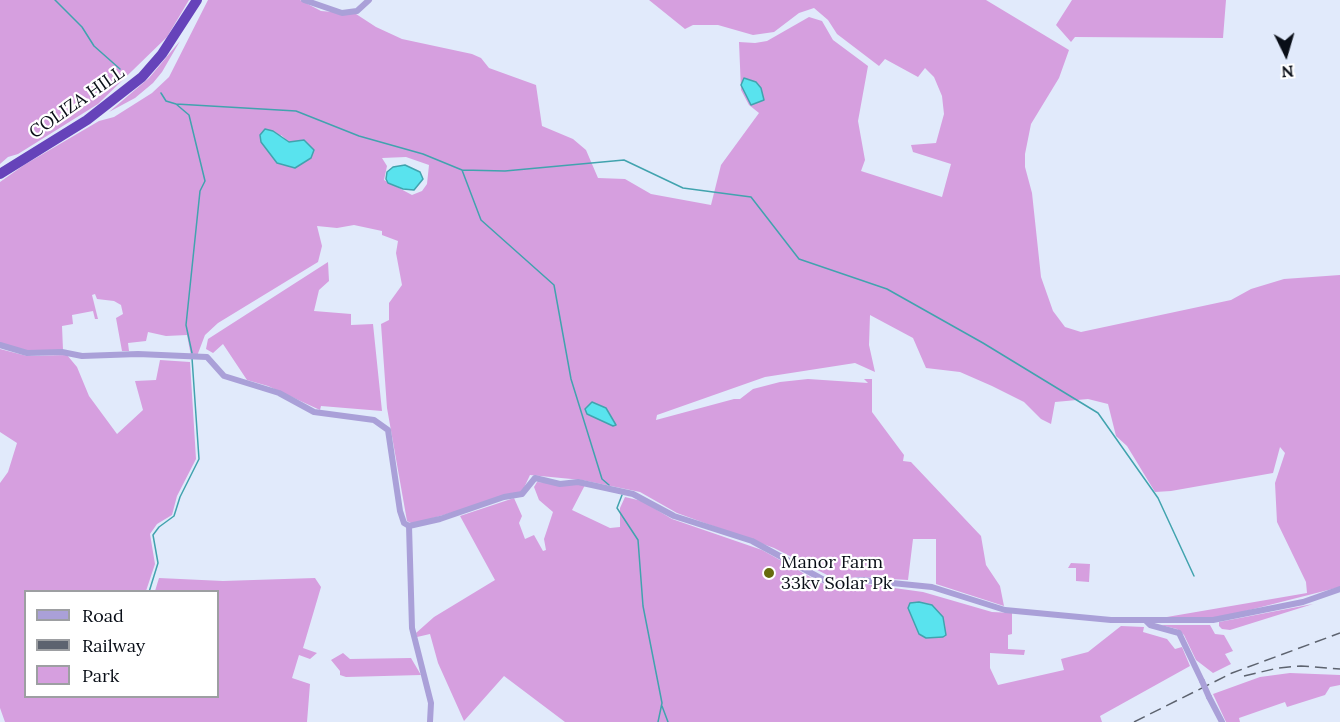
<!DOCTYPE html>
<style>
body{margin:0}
#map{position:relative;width:1340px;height:722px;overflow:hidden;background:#e1eafb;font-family:Lora,serif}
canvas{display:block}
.legend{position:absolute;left:24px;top:590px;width:195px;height:108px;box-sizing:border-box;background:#fff;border:2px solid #9d9fa2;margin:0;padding:8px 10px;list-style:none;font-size:18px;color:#090e17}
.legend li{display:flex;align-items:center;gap:12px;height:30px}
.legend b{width:30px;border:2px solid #9d9fa2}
.north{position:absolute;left:1256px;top:24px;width:60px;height:60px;-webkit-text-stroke:4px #fff;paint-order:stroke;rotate:175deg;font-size:16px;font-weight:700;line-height:24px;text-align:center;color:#090e17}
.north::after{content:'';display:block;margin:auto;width:21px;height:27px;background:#090e17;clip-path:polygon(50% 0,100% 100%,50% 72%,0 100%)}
</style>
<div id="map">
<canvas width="1340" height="722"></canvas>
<ul class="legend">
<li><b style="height:8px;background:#aaa0d8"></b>Road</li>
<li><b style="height:8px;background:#5d636f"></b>Railway</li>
<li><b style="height:16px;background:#d69fdf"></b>Park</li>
</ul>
<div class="north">N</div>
</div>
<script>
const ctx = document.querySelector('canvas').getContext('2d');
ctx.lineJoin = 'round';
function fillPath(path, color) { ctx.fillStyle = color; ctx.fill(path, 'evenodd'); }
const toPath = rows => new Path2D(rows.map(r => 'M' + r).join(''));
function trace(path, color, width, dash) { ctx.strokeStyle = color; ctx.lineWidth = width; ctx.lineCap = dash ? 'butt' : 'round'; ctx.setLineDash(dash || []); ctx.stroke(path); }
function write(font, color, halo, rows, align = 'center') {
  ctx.font = font + ' Lora,serif'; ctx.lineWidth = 4.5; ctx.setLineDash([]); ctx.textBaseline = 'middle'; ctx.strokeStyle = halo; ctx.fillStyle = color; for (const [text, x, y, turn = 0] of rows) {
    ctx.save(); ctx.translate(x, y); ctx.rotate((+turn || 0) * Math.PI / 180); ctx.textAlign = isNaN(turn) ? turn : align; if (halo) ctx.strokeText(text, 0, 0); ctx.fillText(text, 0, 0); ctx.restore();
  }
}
const green = toPath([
 [0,0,189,0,167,37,98,104,18,154,8,157,0,164],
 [208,0,300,0,321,11,356,14,376,27,402,39,472,54,481,58,489,68,536,85,542,126,573,139,586,150,598,178,625,179,651,194,711,205,721,165,759,113,749,105,741,90,739,42,755,43,767,41,809,17,822,21,833,40,868,66,858,121,865,160,861,171,942,197,951,164,913,152,911,145,936,143,944,114,942,96,934,77,925,68,918,77,885,59,879,66,837,34,828,20,814,8,799,13,774,32,753,35,718,25,693,25,685,29,649,0,986,0,1069,50,1059,78,1031,124,1025,154,1025,167,1032,193,1041,277,1053,311,1065,327,1081,332,1231,300,1251,289,1284,279,1340,275,1340,587,1218,618,1161,618,1307,593,1306,582,1277,522,1275,483,1285,453,1280,447,1273,473,1171,491,1155,492,1127,446,1116,436,1108,404,1088,399,1055,402,1051,424,1041,419,1024,402,992,386,960,372,926,368,913,338,870,315,869,345,875,372,855,363,765,377,657,415,656,420,734,399,740,399,753,389,780,382,808,379,868,383,864,379,872,379,872,412,904,455,903,461,911,462,981,536,986,565,1000,586,1004,606,936,584,936,539,913,539,908,580,860,577,835,579,774,548,677,513,640,492,582,480,530,475,522,492,423,521,413,524,407,521,387,408,381,324,389,320,389,303,402,285,396,253,398,241,382,235,382,231,354,225,337,228,317,226,322,246,318,262,218,323,205,335,197,356,191,356,187,335,166,336,148,332,146,341,128,343,129,351,122,351,116,318,123,314,121,305,114,301,97,299,95,294,92,295,98,319,95,319,93,311,72,315,73,324,62,326,63,350,27,351,0,344,0,182,24,165,99,121,114,117,152,93,169,77],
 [281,135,289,142,311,158,295,168,277,163,272,154],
 [406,157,429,165,427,184,422,191,412,195,384,180,387,166,382,158],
 [1072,0,1226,0,1223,38,1075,37,1071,42,1056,25],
 [180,41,162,72,153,83,135,98,109,112,149,78],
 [328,262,329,281,319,290,314,311,351,314,351,325,373,324,382,411,321,406,320,410,268,386,247,380,223,344,213,353,206,349,208,339],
 [0,349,27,356,67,355,77,367,89,396,117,434,143,410,135,381,156,380,160,360,190,362,196,459,177,496,172,515,157,524,150,534,155,564,146,591,26,592,26,696,218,696,218,592,155,591,159,578,223,581,315,578,321,587,303,648,317,653,310,659,299,655,292,678,310,684,307,722,5,722,0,708,0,483,8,472,17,443,0,432],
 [537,482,585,485,572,510,610,528,620,527,620,508,625,497,642,501,672,519,762,550,821,583,835,586,865,584,923,592,992,612,1012,613,1012,634,1008,635,1008,649,1025,650,1024,655,990,653,990,668,998,685,1064,670,1061,659,1088,652,1121,626,1144,627,1143,632,1167,639,1175,649,1182,647,1190,666,1100,716,1102,722,565,722,504,676,464,721,438,663,430,634,417,637,416,633,434,617,495,580,460,516,514,498,522,516,519,523,525,539,534,535,543,551,546,550,544,539,553,512,539,500,534,487],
 [1071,563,1090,564,1089,582,1076,581,1076,568,1068,568],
 [1313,604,1230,630,1222,629,1219,626,1219,622],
 [1160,625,1210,625,1215,634,1224,635,1233,651,1225,654,1231,664,1213,673,1196,660,1184,635,1177,629],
 [343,653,350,659,411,658,421,675,346,677,340,675,340,671,331,660],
 [1290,673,1340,675,1340,685,1330,687,1325,695,1287,707,1285,702,1239,718,1240,722,1226,722,1213,694,1260,677]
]);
const water = toPath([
 [744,78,756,82,761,88,764,100,751,105,741,85,744,78],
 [265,129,273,131,289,142,304,140,314,150,311,158,295,168,277,163,261,142,260,135,265,129],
 [405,165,420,172,423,179,414,190,403,189,388,183,386,179,387,172,393,167,405,165],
 [592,402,606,408,616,425,613,426,587,414,585,409,592,402],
 [919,602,932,605,943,617,946,635,943,637,926,638,919,634,908,608,910,603,919,602]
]);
const stream = toPath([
 [55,0,82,27,94,46,120,69],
 [161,93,166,101,176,104,189,115,205,181,200,191,186,325,192,353],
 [176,104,296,111,359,136,423,154,462,170,481,220,554,285,571,379,602,479,609,485],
 [462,170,505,171,624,160,683,188,751,197,799,259,887,289,983,343,1098,413,1158,498,1194,576],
 [622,495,617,508,638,540,643,606,662,703,658,722],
 [149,592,158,563,153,535,159,527,174,516,180,497,199,459,192,358],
 [662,706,668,722]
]);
const street = toPath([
 [304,0,342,13,357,11,369,0],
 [0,345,27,353,62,352,82,356,138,354,207,357,224,376,279,393,314,412,374,420,388,430,400,511,404,523,409,526],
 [409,526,440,519,504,497,522,494,535,478,560,484,578,482,633,494,674,516,752,541,824,580,839,583,862,580,932,587,1005,610,1111,620,1213,620,1303,602,1340,589],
 [409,526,412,628,431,703,430,722],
 [1146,621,1150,625,1179,633,1202,681],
 [1209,697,1222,722]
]);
const highway = toPath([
 [0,174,87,120,142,77,162,54,197,0]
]);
const rail = toPath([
 [1244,676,1278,668,1301,666,1340,669],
 [1134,722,1232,673,1340,633]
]);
const streetBridge = toPath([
 [1202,681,1209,697]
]);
const markers = [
 [769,573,6,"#666b0e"]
];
const streetNames = [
 ["COLIZA HILL",77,103,-35]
];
const poiNames = [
 ["Manor Farm",781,563],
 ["33kv Solar Pk",781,584]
];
fillPath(green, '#d69fdf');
fillPath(water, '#59e3ee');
trace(water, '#41a3ae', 1.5);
trace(stream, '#41a3ae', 1.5);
trace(street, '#aaa0d8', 6);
trace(highway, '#6643ba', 10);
trace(rail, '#5d636f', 1.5, [12, 6]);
trace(streetBridge, '#aaa0d8', 6);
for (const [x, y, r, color] of markers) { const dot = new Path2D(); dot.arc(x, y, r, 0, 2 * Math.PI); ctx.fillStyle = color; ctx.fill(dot); trace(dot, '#fff', 2); }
write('18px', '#090e17', '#fff', streetNames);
write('18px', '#090e17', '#fff', poiNames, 'left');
</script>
